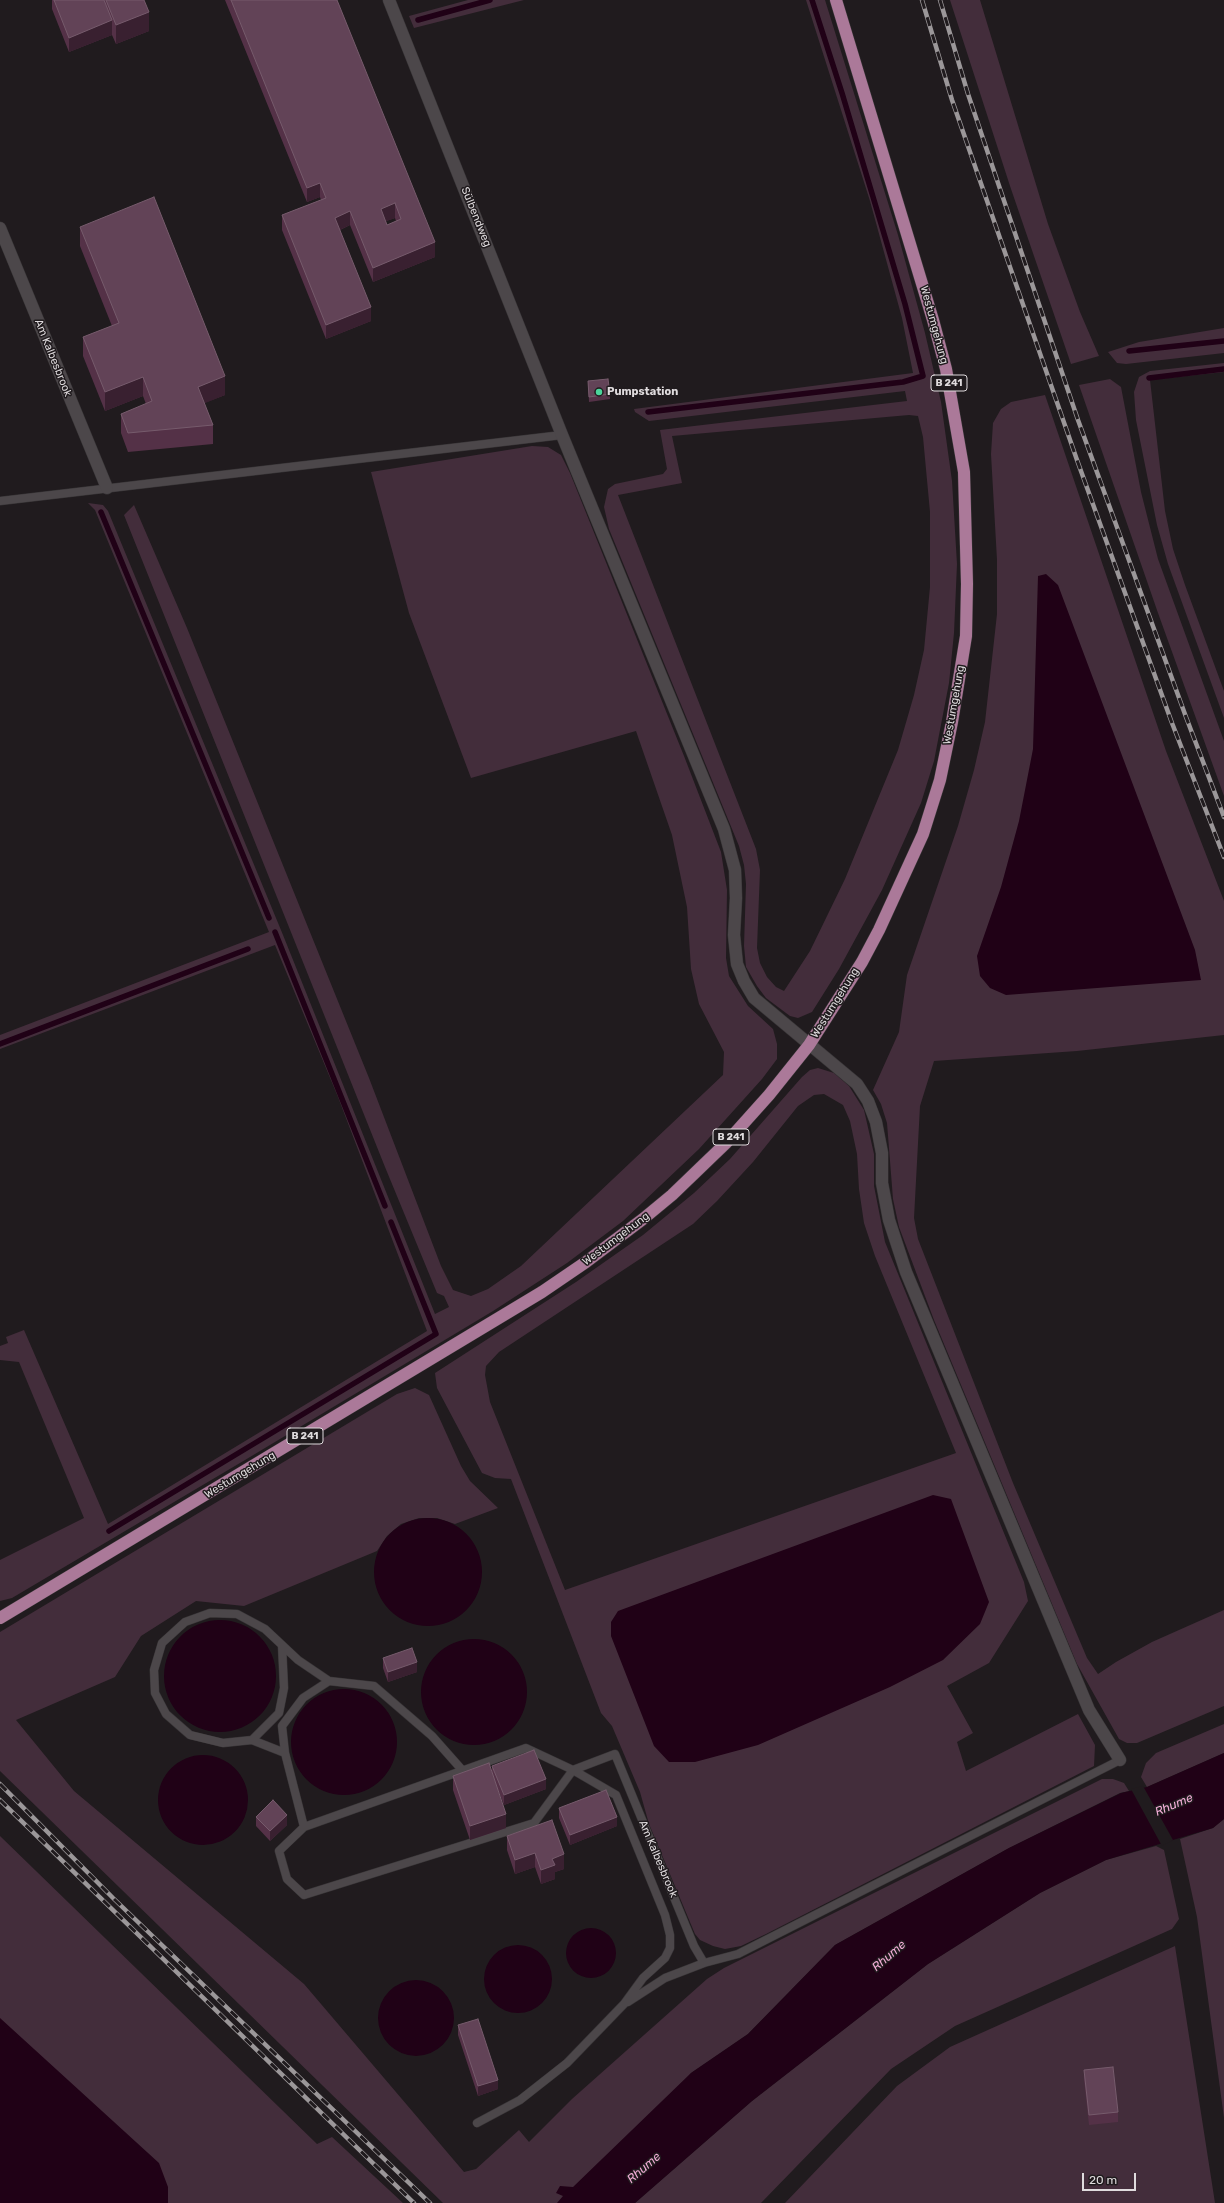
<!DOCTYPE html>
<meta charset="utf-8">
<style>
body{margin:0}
#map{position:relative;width:1224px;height:2203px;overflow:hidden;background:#201b1e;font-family:Rubik,sans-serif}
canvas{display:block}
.scale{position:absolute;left:1082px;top:2173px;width:54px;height:18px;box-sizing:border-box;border:2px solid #dfdbdd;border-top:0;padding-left:5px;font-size:12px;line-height:14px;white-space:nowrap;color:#dfdbdd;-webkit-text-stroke:3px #201b1e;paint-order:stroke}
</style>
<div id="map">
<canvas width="1224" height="2203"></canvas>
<div class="scale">20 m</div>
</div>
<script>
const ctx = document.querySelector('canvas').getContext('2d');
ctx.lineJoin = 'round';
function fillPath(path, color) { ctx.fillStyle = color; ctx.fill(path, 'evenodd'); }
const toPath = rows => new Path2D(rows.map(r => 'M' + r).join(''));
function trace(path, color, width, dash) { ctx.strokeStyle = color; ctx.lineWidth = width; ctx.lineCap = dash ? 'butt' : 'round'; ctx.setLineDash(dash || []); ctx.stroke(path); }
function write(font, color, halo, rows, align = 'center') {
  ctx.font = font + ' Rubik,sans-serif'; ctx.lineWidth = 3; ctx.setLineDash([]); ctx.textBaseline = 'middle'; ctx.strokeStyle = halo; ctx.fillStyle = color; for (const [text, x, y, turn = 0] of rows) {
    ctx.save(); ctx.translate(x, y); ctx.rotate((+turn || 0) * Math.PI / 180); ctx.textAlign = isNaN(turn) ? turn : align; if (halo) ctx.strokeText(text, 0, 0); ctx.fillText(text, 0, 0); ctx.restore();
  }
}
const green = toPath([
 [468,0,524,0,414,28,409,16],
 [806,0,825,0,898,235,925,333,941,402,952,481,957,564,954,633,949,683,934,761,921,803,882,890,839,969,812,1012,798,1018,790,1016,766,998,757,986,746,967,744,946,746,884,744,865,739,846,609,529,604,507,608,489,615,484,663,474,667,469,660,430,907,401,905,391,649,421,635,412,634,409,913,373,902,318,870,201],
 [909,415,918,416,923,437,930,512,930,587,924,650,914,695,898,750,845,879,810,951,784,991,776,987,767,977,760,963,757,948,760,870,756,849,618,495,682,483,672,436],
 [950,0,980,0,1048,224,1080,312,1099,356,1071,364,1010,186],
 [1224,328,1224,353,1126,364,1117,363,1108,352,1139,342],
 [1224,363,1224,372,1150,380,1165,511,1173,549,1185,585,1224,691,1224,718,1168,564,1157,525,1136,420,1134,392,1139,377,1150,371],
 [1110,379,1121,387,1141,492,1158,559,1224,741,1224,796,1158,613,1079,385],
 [1045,395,1166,751,1224,901,1224,1035,1077,1051,934,1061,920,1106,914,1218,918,1239,1013,1483,1087,1658,1098,1674,1116,1662,1152,1642,1224,1610,1224,1706,1137,1743,1127,1743,1119,1739,1077,1664,934,1320,899,1227,893,1199,887,1123,881,1104,873,1090,899,1032,907,975,958,826,974,770,985,722,997,614,997,560,991,454,993,423,1001,409,1011,402],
 [532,446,548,447,561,455,570,473,684,756,721,852,727,890,726,958,729,976,748,1006,773,1029,777,1044,777,1059,762,1079,699,1149,623,1221,567,1263,493,1311,245,1460,12,1598,0,1601,0,1560,84,1518,19,1362,0,1360,0,1346,8,1343,6,1337,24,1330,108,1524,427,1331,338,1097,275,945,0,1049,0,1035,269,932,95,510,88,503,103,505,108,511,283,935,435,1314,449,1307,444,1296,437,1293,385,1167,124,515,134,505,187,628,369,1078,441,1266,453,1290,471,1296,488,1289,521,1266,723,1075,724,1052,699,1004,691,969,687,907,672,835,636,731,471,778,409,613,371,472],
 [818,1068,834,1073,849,1086,864,1110,874,1154,874,1186,885,1242,1024,1582,1028,1601,989,1663,947,1686,973,1733,957,1742,966,1771,1078,1714,1095,1745,1094,1766,766,1934,741,1946,725,1949,713,1946,700,1940,695,1934,649,1824,640,1792,612,1726,601,1713,511,1479,495,1478,482,1473,437,1388,435,1373,576,1282,643,1235,694,1193,730,1159,802,1077,810,1070],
 [824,1094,843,1105,850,1121,857,1154,859,1189,864,1223,875,1256,956,1453,565,1590,490,1402,485,1375,486,1366,499,1352,693,1224,717,1201,753,1162,798,1106,814,1095],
 [415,1388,429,1395,461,1466,470,1481,498,1508,455,1524,437,1518,419,1518,401,1524,387,1536,377,1551,244,1606,196,1601,141,1636,115,1677,16,1720,74,1791,304,1984,464,2172,476,2169,519,2130,529,2142,572,2099,707,1979,724,1968,1102,1779,1113,1779,1124,1783,1129,1791,1120,1793,1009,1848,835,1945,748,2034,691,2073,599,2203,443,2203,0,1771,0,1632,397,1394],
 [1224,1724,1224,1753,1147,1787,1141,1777,1146,1763,1156,1753],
 [1224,1819,1224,2118,1197,1917,1180,1839,1213,1828],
 [0,1836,317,2144,332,2137,403,2203,0,2203],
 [1156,1846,1164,1850,1179,1919,1172,1929,955,2026,891,2069,761,2203,635,2203,752,2101,928,1964,1040,1893,1106,1860],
 [1175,1946,1215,2203,785,2203,897,2086,950,2047]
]);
const water = toPath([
 [1046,574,1058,585,1195,950,1201,980,1006,995,990,988,980,976,977,956,1001,887,1019,821,1033,749,1038,576],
 [933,1495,951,1499,989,1602,980,1624,943,1660,890,1687,758,1745,695,1762,669,1762,654,1746,611,1636,611,1622,618,1611],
 '374 1572a54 54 0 1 1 108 0a54 54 0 1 1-108 0Z',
 '164 1676a56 56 0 1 1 112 0a56 56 0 1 1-112 0Z',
 '421 1692a53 53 0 1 1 106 0a53 53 0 1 1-106 0Z',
 '291 1742a53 53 0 1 1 106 0a53 53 0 1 1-106 0Z',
 [1224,1753,1224,1819,1213,1828,1106,1860,1040,1893,928,1964,752,2101,635,2203,557,2203,563,2196,556,2193,560,2186,573,2187,691,2073,748,2034,835,1945,1009,1848,1121,1793,1147,1787],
 '158 1800a45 45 0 1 1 90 0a45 45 0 1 1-90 0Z',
 '566 1953a25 25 0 1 1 50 0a25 25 0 1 1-50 0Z',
 '484 1979a34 34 0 1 1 68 0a34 34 0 1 1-68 0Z',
 '378 2018a38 38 0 1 1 76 0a38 38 0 1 1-76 0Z',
 [0,2018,159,2163,168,2187,168,2203,0,2203]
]);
const pier = toPath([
 [1143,1786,1173,1840,1162,1846,1131,1789]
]);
const stream = toPath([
 [418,20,490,0],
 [1129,351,1224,341],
 [1149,378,1224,369],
 [648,412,903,382,923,376,905,304,842,93,812,0],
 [101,512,269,918],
 [275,932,385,1206],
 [0,1044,248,949],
 [109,1531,436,1334,391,1222]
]);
const lane = toPath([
 [0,501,562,435],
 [252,1740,279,1713,284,1688,282,1645],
 [285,1753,252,1740,223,1743,190,1735,166,1714,155,1693,154,1670,162,1643,185,1622,210,1613,237,1614,265,1629,298,1660,329,1681],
 [304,1827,285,1753,282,1726,303,1698,329,1681,374,1686,432,1736,463,1771],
 [628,2002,665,1978,704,1963,738,1954,1120,1760],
 [477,2123,520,2100,567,2063,624,2004,643,1978,665,1958,670,1948,670,1935,665,1915,616,1795,573,1770,534,1823,304,1895,287,1879,279,1851,304,1827,526,1748,573,1770,615,1754,694,1946,704,1963]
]);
const street = toPath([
 [389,0,562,435,724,829,735,870,736,898,734,935,737,964,744,981,754,998,857,1084,868,1101,876,1122,882,1153,882,1183,889,1220,906,1272,1089,1710,1120,1760],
 [0,228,107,488]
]);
const primary = toPath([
 [0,1618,542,1292,586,1262,643,1219,672,1195,726,1143,769,1095,809,1045,862,962,879,930,923,834,940,780,952,722,966,636,967,584,964,472,946,369,933,320,836,0]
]);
const rail = toPath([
 [922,0,952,100,1077,460,1172,723,1224,857],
 [940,0,968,94,1078,420,1186,717,1224,817],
 [0,1784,113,1898,430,2203],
 [0,1800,414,2203]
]);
const wall = toPath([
 [52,0,144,0,149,31,116,44,112,35,69,52,52,9],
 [225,0,337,0,435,257,373,282,350,225,340,230,371,321,326,339,282,230,282,215,321,200,320,197,307,202],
 [395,218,396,221,387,225,386,221],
 [80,227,225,395,204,403,213,425,213,444,128,452,121,433,121,414,146,404,143,396,105,411,83,356,83,337,112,326,80,246],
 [588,381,610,394,610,399,589,402],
 [383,1658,417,1672,388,1682,383,1668],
 [492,1766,546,1789,504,1805,498,1790,506,1828,470,1840,453,1790,453,1776,492,1774],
 [559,1808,617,1826,570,1845,559,1818],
 [256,1817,287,1825,270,1841,256,1826],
 [507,1836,564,1869,555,1872,555,1879,541,1884,535,1867,515,1874,507,1850],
 [458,2025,498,2089,478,2096,458,2035],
 [1084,2070,1118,2112,1118,2122,1089,2125,1084,2079]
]);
const shadedWall = toPath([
 [149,12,149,31,116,44,116,25],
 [112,20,112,35,69,52,69,38],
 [320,183,320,197,307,202,307,188],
 [395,203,395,218,381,223,381,209],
 [350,211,350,225,335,232,335,218],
 [435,242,435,257,373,282,373,268],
 [371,307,371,321,326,339,326,325],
 [225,376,225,395,198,406,198,387],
 [143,377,143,396,105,411,105,392],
 [417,1662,417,1672,388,1682,388,1672],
 [546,1779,546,1789,504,1805,504,1795],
 [506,1814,506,1828,470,1840,470,1826],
 [287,1815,287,1825,270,1841,270,1831],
 [617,1817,617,1826,570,1845,570,1835],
 [535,1853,535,1867,515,1874,515,1860],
 [564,1854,564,1869,555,1872,555,1879,541,1884,541,1870,552,1859],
 [498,2080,498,2089,478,2096,478,2086]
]);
const building = toPath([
 [54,0,104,0,112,20,69,38,54,0],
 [106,0,144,0,149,12,116,25,106,0],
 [231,0,337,0,435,242,373,268,350,211,335,218,371,307,326,325,282,215,326,198,320,183,307,188,231,0],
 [395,203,401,219,387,225,381,209,395,203],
 [154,197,225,376,198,387,213,425,128,433,121,414,152,401,143,377,105,392,83,337,119,323,80,227,154,197],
 [608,379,610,394,589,397,588,381,608,379],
 [412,1648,417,1662,388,1672,383,1658,412,1648],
 [534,1750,546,1779,504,1795,492,1766,534,1750],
 [489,1763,506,1814,470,1826,453,1776,489,1763],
 [606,1790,617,1817,570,1835,559,1808,606,1790],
 [273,1800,287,1815,270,1831,256,1817,273,1800],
 [552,1820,564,1854,552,1859,555,1865,541,1870,535,1853,515,1860,507,1836,552,1820],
 [478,2019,498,2080,478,2086,458,2025,478,2019],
 [1113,2067,1118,2112,1089,2115,1084,2070,1113,2067]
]);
const markers = [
 [599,392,4,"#4bd49b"]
];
const shields = [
 [949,383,36],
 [731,1137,36],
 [305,1436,36]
];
const shieldNames = [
 ["B 241",949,383],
 ["B 241",731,1137],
 ["B 241",305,1436]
];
const streetNames = [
 ["Sülbendweg",476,217,68],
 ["Westumgehung",934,325,75],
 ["Am Kalbesbrook",53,358,68],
 ["Westumgehung",954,705,-80],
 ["Westumgehung",835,1003,-58],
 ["Westumgehung",616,1239,-37],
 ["Westumgehung",240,1475,-31],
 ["Am Kalbesbrook",658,1859,67]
];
const poiNames = [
 ["Pumpstation",607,392]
];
const waterNames = [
 ["Rhume",1174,1805,-23],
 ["Rhume",889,1956,-41],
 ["Rhume",644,2168,-41]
];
fillPath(green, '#432d3b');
fillPath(water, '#200116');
fillPath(pier, '#201b1e');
trace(stream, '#200116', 5.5);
trace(lane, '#383537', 9);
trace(street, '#383537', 13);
trace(primary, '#383537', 13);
trace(lane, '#4c474a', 8);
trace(street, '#4c474a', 12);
trace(primary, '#ab7999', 12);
trace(rail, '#9b9799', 4.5);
trace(rail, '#201b1e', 3, [9]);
fillPath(wall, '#543147');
fillPath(shadedWall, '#392030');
fillPath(building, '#624357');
trace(building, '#765b6c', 1);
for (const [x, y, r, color] of markers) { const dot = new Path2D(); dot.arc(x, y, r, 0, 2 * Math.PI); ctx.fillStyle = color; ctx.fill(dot); trace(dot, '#201b1e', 1.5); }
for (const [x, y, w] of shields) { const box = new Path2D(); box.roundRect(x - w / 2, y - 8, w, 16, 3); ctx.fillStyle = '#201b1e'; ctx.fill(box); trace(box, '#dfdbdd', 1); }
write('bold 10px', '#dfdbdd', null, shieldNames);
write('11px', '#dfdbdd', '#201b1e', streetNames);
write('bold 11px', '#dfdbdd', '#201b1e', poiNames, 'left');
write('italic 12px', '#f2add7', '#201b1e', waterNames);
</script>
